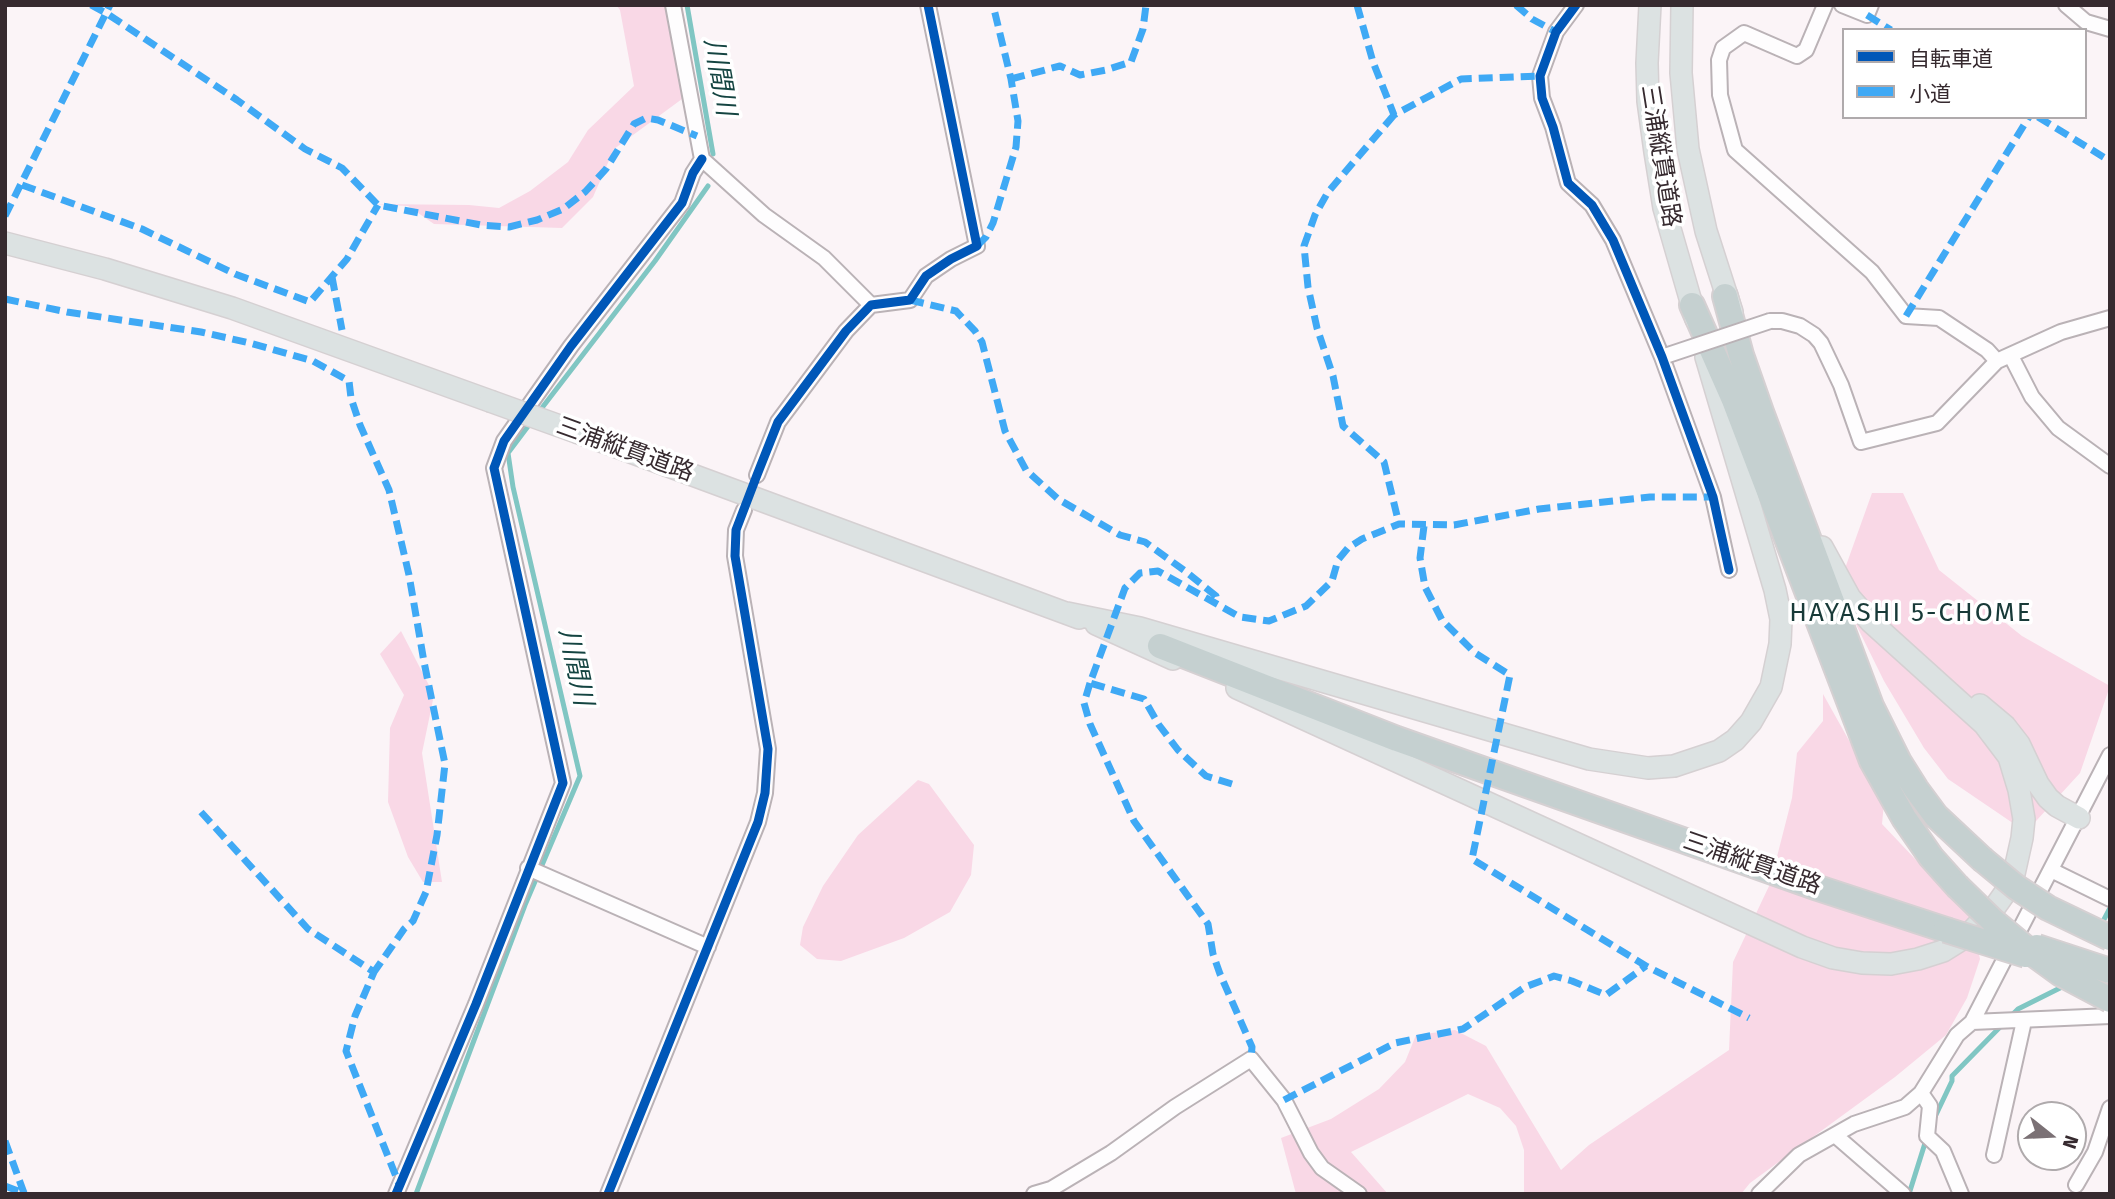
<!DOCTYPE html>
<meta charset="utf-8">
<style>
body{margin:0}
#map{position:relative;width:2115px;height:1199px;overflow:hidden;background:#fbf4f7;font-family:"Fira Sans","Noto Sans JP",sans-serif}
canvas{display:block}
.frame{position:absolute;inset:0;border:7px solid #362a2f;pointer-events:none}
.legend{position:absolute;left:1842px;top:28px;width:245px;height:91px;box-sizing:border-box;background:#fff;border:2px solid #afaaac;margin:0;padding:9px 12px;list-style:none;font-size:21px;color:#362a2f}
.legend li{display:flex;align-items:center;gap:14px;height:35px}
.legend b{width:35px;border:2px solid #afaaac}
.north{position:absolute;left:2017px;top:1101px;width:70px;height:70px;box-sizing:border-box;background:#fff;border:2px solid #afaaac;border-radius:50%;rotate:108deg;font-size:19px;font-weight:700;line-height:28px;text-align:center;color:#362a2f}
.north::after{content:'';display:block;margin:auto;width:24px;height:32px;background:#7b7175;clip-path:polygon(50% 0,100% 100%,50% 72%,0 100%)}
</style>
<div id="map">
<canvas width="2115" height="1199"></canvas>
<div class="frame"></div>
<ul class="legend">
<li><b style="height:9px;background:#0057b8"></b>自転車道</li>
<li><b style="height:9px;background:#3fa9f5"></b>小道</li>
</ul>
<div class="north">N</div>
</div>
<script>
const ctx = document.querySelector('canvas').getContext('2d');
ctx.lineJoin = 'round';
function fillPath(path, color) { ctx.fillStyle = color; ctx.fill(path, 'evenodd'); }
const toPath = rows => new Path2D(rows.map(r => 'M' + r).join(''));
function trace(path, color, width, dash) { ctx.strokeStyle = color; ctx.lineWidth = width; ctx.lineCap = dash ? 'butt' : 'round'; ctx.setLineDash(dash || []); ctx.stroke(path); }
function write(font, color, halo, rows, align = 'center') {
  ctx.font = font + ' "Fira Sans","Noto Sans JP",sans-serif'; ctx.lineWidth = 7; ctx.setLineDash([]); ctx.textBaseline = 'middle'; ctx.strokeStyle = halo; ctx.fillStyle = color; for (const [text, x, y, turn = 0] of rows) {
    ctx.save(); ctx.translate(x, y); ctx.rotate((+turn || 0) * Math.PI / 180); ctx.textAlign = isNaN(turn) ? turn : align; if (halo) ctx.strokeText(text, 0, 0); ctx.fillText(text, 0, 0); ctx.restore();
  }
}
const green = toPath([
 [616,5,667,5,679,43,682,99,614,149,593,197,562,228,434,224,408,206,373,204,469,205,499,208,530,191,568,162,588,130,634,86,620,10],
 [1872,493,1903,493,1939,570,2022,636,2110,686,2080,773,2026,832,1948,779,1924,748,1884,681,1838,588],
 [401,631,434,695,422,753,442,882,423,882,408,857,388,802,390,728,404,695,380,654],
 [1823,694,1884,803,1882,824,1971,918,1980,959,1967,998,1946,1035,1895,1077,1750,1183,1741,1194,1524,1194,1524,1150,1516,1126,1500,1108,1468,1094,1351,1152,1388,1194,1296,1194,1281,1138,1331,1119,1379,1089,1405,1062,1416,1035,1455,1030,1486,1046,1561,1170,1589,1145,1729,1050,1733,962,1770,884,1792,798,1797,753,1823,721],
 [918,780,929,784,974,845,971,875,950,912,904,938,841,961,817,959,800,945,803,927,823,886,858,835]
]);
const stream = toPath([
 [687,5,713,154],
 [538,413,655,261,708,186],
 [2100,927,2110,908],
 [2011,1016,2018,1009,2066,985],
 [1933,1121,1952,1081,1952,1076,2004,1023],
 [416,1194,525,905,580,776,513,487,508,453,532,421],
 [1909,1194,1926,1140]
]);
const minor = toPath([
 [673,5,702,159,764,215,824,258,871,305],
 [1576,5,1556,32,1540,76,1542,98,1553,127,1568,183,1592,205,1613,240,1662,357,1713,497,1729,570],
 [1825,5,1806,50,1797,56,1744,33,1723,48,1719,60,1720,95,1735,150,1872,272,1906,316,1939,318,1987,350,1997,361],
 [1842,5,1867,15,1871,5],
 [2066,5,2086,22,2110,29],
 [1770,321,1782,321,1800,326,1814,335,1821,343,1841,385,1861,442,1937,423,1997,361,2061,332,2110,318],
 [2011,356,2032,397,2058,428,2110,466],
 [757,475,778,422,846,331,871,305,910,300,926,276,951,259,977,246,928,5],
 [528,868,708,947],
 [2051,870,2110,899],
 [1972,1022,2110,1016],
 [1921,1093,1930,1106,1927,1136,1943,1151,1961,1194],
 [1836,1136,1903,1194],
 [1994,1155,2024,1021],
 [2076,1185,2095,1152,2110,1108],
 [396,1194,476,1004,563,783,494,468,504,441,571,346,682,203,693,173,702,159],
 [608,1194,758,822,765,793,768,749,735,556,736,530,744,510],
 [1034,1194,1051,1189,1111,1153,1175,1107,1251,1059,1284,1100,1311,1153,1322,1168,1359,1194],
 [1759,1194,1799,1155,1854,1124,1905,1107,1921,1093,1957,1035,1972,1022,2110,755]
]);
const primary = toPath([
 [1650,5,1647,63,1648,101,1655,152,1664,208,1696,319],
 [1682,5,1681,73,1688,149,1706,231,1732,312],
 [5,243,105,269,232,308,490,401],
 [579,433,1079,618],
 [1067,613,1140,628,1589,759,1648,768,1674,766,1719,751,1735,740,1751,722,1771,687,1780,644,1781,619,1775,590,1706,357],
 [1096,624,1173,659],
 [1237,688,1802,947,1833,958,1862,963,1891,964,1918,959,1943,951,1967,936,1995,907,2007,890,2014,874,2022,838,2024,819,2019,790,2009,757,1984,724,1871,622,1850,598,1822,547],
 [1980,705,2005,726,2019,744,2038,784,2048,798,2057,806,2079,818]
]);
const motorway = toPath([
 [1725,296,1741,355,1761,412,1871,706,1899,762,1916,789,1936,816,1982,859],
 [1692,305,1734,400,1872,761,1904,818,1931,857,1957,886],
 [1160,646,1397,739,1818,888,1946,930]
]);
const minorBridge = toPath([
 [1668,355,1770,321]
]);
const primaryBridge = toPath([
 [490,401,579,433]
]);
const motorwayBridge = toPath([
 [1982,859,2016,887,2048,908,2110,938],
 [1957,886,1993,921,2028,950,2061,974,2110,1000],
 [1946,930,2026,955],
 [2037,947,2110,971]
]);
const quiet = toPath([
 [91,5,106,13,237,100,305,149,342,168,378,205,481,225,509,227,537,220,563,209,585,192,606,169,634,124,646,118,658,120,697,136],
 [1357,5,1373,62,1394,115,1461,79,1540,76],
 [1516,5,1532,19,1556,32],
 [1867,15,1891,30],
 [1011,79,1060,66,1080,75,1106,70,1131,62,1143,29,1146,5],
 [1394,115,1328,192,1315,215,1304,246,1308,287,1317,328,1333,376,1343,426,1384,462,1399,524],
 [2038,117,2110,161],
 [22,185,142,229,235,274,310,302,347,259,378,205],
 [5,216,110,5],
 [977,246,986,237,993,223,1016,147,1018,121,1011,79,993,5],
 [332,277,342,330],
 [5,299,67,312,201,332,250,343,313,361,349,381,351,398,360,425,389,490,409,575,424,662,445,764,437,835,426,892,413,921,404,929,374,972],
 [910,300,956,311,975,331,982,342,1005,431,1026,470,1058,499,1120,535,1145,542,1185,571,1216,596,1217,600],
 [1906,316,2029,117],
 [1424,526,1420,558,1425,587,1442,620,1475,653,1510,675,1472,859,1646,966,1749,1018],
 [1090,683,1084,703,1090,724,1134,821,1208,924,1213,954,1220,974,1252,1047,1251,1059],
 [1232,784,1206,776,1178,750,1159,725,1144,699,1090,683,1125,588,1140,573,1158,571,1240,617,1269,621,1306,606,1332,581,1338,560,1348,548,1362,539,1399,524,1454,525,1539,509,1650,497,1713,497],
 [201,812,308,929,374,972,355,1016,346,1051,399,1184],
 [1284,1100,1395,1043,1463,1029,1525,987,1554,976,1572,981,1606,995,1646,966],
 [5,1141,24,1193],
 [5,1186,26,1194]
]);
const cycleway = toPath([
 [1576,5,1556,32,1540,76,1542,98,1553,127,1568,183,1592,205,1613,240,1662,357,1713,497,1729,570],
 [396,1194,476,1004,563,783,494,468,504,441,571,346,682,203,693,173,702,159],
 [608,1194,758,822,765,793,768,749,735,556,736,530,757,475,778,422,846,331,871,305,910,300,926,276,951,259,977,246,928,5]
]);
const streetNames = [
 ["三浦縦貫道路",1660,156,81],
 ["三浦縦貫道路",625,450,20],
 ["三浦縦貫道路",1752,864,19]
];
const waterNames = [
 ["川間川",719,77,80],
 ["川間川",575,667,78]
];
const neighbourhoodNames = [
 ["HAYASHI 5-CHOME",1911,614]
];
fillPath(green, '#f9d8e6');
trace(stream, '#80c6c3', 5);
trace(minor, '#bab2b6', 18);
trace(primary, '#d5d0d2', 24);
trace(motorway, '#d5d0d2', 28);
trace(minor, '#fefdfe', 14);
trace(primary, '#dce2e2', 21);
trace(motorway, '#c5d0d0', 24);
trace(minorBridge, '#bab2b6', 18, []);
trace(primaryBridge, '#d5d0d2', 24, []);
trace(motorwayBridge, '#d5d0d2', 28, []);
trace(minorBridge, '#fefdfe', 14);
trace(primaryBridge, '#dce2e2', 21);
trace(motorwayBridge, '#c5d0d0', 24);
trace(quiet, '#3fa9f5', 7, [14, 7]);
trace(cycleway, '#0057b8', 9);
write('24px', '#362a2f', '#fff', streetNames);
write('italic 26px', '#144441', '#fff', waterNames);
ctx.letterSpacing = '2px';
write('26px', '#183a38', '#fff', neighbourhoodNames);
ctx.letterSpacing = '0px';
</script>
